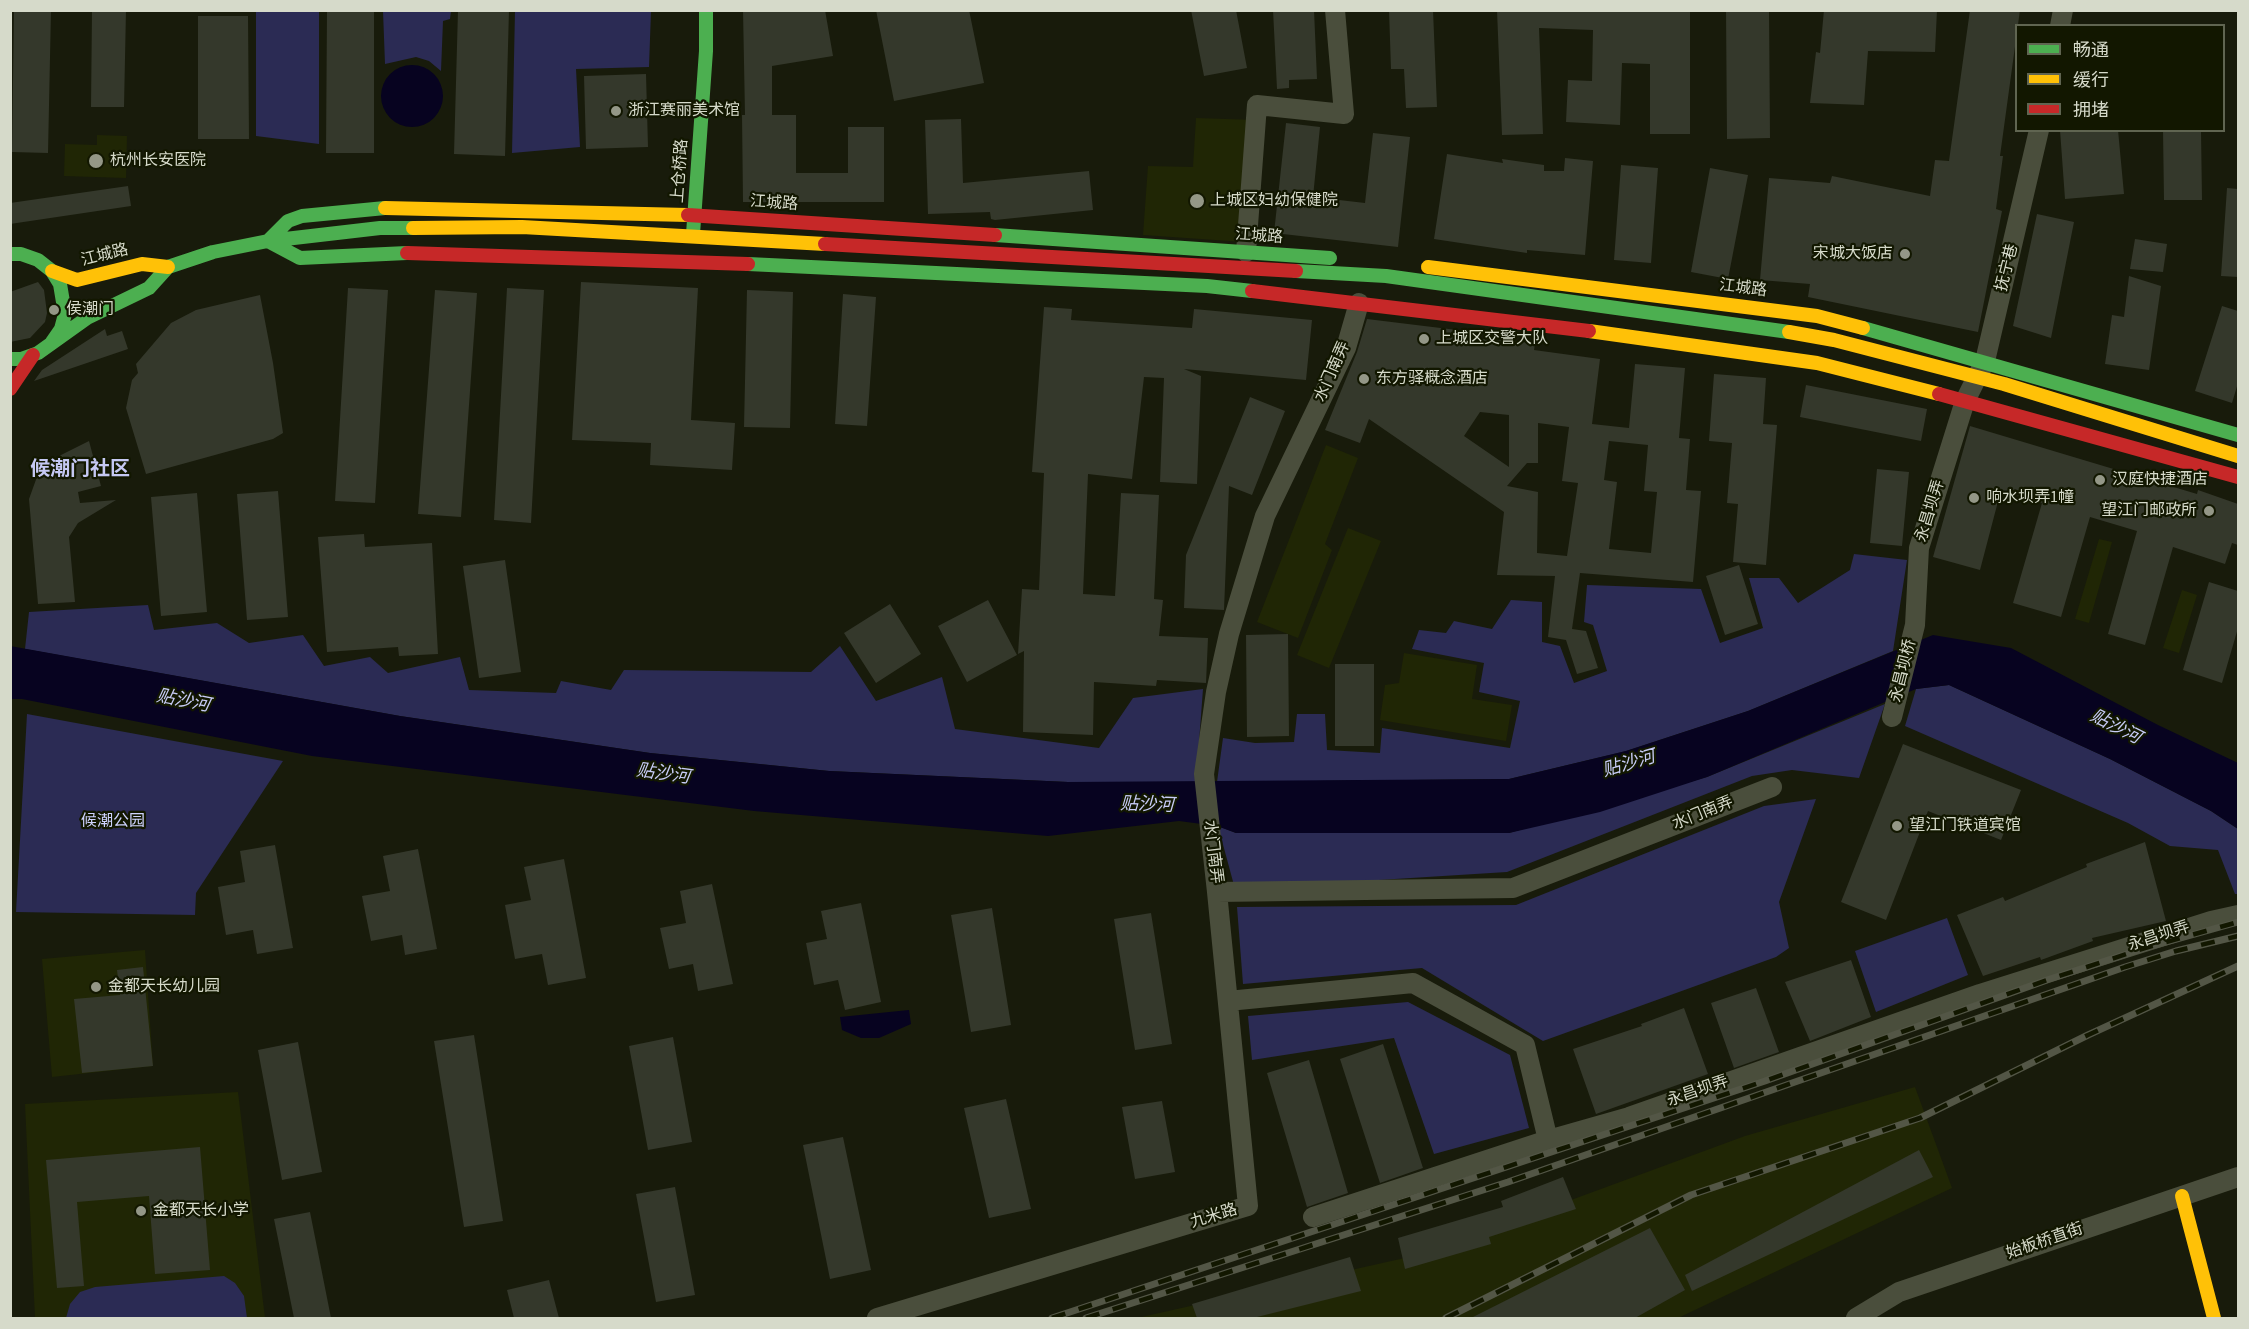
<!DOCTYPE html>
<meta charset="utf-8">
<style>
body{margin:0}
#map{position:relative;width:2249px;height:1329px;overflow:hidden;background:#181b0b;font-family:"Source Sans 3","Noto Sans SC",sans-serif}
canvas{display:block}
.frame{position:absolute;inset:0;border:12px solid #d6daca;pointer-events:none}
.legend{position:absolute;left:2015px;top:24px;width:210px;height:108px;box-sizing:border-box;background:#121700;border:2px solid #606551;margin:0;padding:8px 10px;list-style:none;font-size:18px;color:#d6daca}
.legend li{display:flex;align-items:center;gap:12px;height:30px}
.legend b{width:30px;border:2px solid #606551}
</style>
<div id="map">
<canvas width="2249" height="1329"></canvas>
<div class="frame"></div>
<ul class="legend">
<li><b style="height:8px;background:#4caf50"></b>畅通</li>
<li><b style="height:8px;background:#ffc107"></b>缓行</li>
<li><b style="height:8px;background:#c62828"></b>拥堵</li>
</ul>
</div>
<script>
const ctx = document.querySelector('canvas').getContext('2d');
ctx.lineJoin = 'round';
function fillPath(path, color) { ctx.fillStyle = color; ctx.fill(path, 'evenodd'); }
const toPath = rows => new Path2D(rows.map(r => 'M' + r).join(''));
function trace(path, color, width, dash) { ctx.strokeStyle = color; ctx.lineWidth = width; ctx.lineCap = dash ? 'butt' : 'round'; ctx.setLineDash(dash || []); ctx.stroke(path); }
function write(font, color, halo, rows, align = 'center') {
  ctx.font = font + ' "Source Sans 3","Noto Sans SC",sans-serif'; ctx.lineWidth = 4.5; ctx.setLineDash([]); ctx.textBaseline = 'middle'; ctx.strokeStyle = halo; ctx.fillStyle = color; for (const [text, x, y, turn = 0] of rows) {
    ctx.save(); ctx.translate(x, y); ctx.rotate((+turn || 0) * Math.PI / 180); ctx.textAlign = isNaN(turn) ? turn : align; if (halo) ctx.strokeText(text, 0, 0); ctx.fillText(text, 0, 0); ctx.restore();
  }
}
const built = toPath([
 [1196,118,1256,120,1244,242,1143,235,1148,166,1193,167],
 [97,135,127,136,126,178,64,176,65,144,97,145],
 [1326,445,1358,458,1325,544,1332,550,1298,638,1257,622],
 [1348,528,1381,541,1329,668,1297,655],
 [2099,539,2112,542,2089,623,2075,619],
 [2182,590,2197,595,2179,653,2163,648],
 [1404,653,1477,665,1472,699,1512,705,1506,741,1380,720,1385,685,1399,683],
 [145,950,153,1066,52,1077,42,959],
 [1915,1087,1952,1188,1678,1318,1137,1318,1427,1253,1745,1136],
 [238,1092,265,1318,35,1318,25,1104]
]);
const green = toPath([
 [256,11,319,11,319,144,256,136],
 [383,11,451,11,450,19,443,21,441,71,429,61,416,57,385,64],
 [515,11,651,11,649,67,576,69,580,147,512,153],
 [1854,554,1907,560,1893,651,1748,711,1626,751,1509,779,1217,782,1223,738,1255,743,1294,742,1297,714,1325,714,1327,750,1380,753,1382,728,1510,748,1520,701,1479,692,1484,663,1412,649,1419,630,1446,633,1454,621,1492,629,1511,600,1542,602,1542,642,1560,646,1574,683,1607,671,1593,625,1584,622,1587,585,1701,589,1720,643,1763,628,1749,578,1779,578,1798,603,1850,570],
 [148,605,154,630,217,623,249,643,303,635,324,666,370,657,388,673,460,657,469,690,556,693,561,681,611,690,624,670,811,672,840,646,876,701,942,677,955,729,1099,748,1133,698,1203,689,1196,782,1068,782,829,771,650,753,400,716,25,649,29,612],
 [1949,685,2110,759,2211,811,2238,829,2238,894,2235,894,2218,850,2170,846,2128,823,1905,726,1916,689],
 [1885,704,1859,778,1792,770,1752,776,1507,872,1235,889,1218,826,1236,833,1509,833,1707,777],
 [27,714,283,761,196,893,195,915,16,912],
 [1816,799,1779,902,1789,948,1776,957,1543,1041,1422,968,1243,984,1237,907,1516,905,1764,806],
 [1947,918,1968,975,1876,1012,1855,951],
 [1408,1002,1510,1055,1529,1128,1434,1154,1394,1038,1252,1060,1248,1016],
 [224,1276,235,1283,244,1296,247,1318,66,1318,70,1304,80,1292,95,1287]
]);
const water = toPath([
 '381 96a31 31 0 1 1 62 0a31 31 0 1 1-62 0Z',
 [1933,635,2011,648,2158,725,2238,763,2238,829,2211,811,2110,759,1949,685,1916,689,1707,777,1600,812,1509,833,1236,833,1217,826,1179,821,1048,836,754,811,312,756,22,699,11,699,10,646,400,716,650,753,829,771,1068,782,1509,779,1626,751,1748,711],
 [909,1010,911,1024,879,1038,861,1038,842,1030,840,1017]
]);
const building = toPath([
 [14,10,51,10,48,153,12,152],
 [92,10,126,10,124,107,91,107],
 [327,10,374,10,374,153,326,153],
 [458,10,509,10,505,156,454,154],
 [743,10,825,10,833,56,772,66,772,115,796,115,796,173,848,173,848,127,884,127,884,202,743,202,742,115,745,115],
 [876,10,969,10,984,83,894,101],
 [1191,10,1236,10,1247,68,1204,76],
 [1273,10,1314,10,1317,79,1289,80,1289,88,1277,89],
 [1389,10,1433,10,1437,107,1406,108,1404,69,1391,69],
 [1497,10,1690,10,1690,134,1650,134,1650,64,1622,63,1620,125,1566,122,1568,80,1592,81,1593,30,1539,28,1543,134,1502,135],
 [1726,10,1769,10,1770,138,1727,139],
 [1824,10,1937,10,1935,52,1868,51,1864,105,1810,103,1816,52,1820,53],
 [1970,10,2020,10,2000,156,2003,156,1996,209,2002,211,1978,332,1808,297,1810,284,1760,280,1769,178,1830,183,1832,176,1930,196,1935,160,1949,161],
 [198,16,248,16,249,139,198,139],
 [646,74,648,147,586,149,584,76],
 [961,119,963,183,1089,171,1093,210,995,220,991,219,990,212,928,214,925,120],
 [1286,123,1320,127,1313,197,1365,203,1373,133,1410,137,1398,247,1274,233],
 [2060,130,2118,130,2124,194,2065,199],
 [2163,130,2201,130,2202,200,2164,200],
 [1447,154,1503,163,1502,159,1544,165,1544,171,1564,171,1565,158,1593,161,1585,255,1527,250,1527,253,1434,239],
 [1621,165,1658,168,1651,263,1614,260],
 [1710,168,1748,175,1728,279,1691,272],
 [128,186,131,206,10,224,10,203],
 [2227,188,2238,189,2238,277,2221,276],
 [2037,214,2074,222,2051,338,2013,326],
 [2135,239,2167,244,2163,272,2130,269],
 [2129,276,2161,286,2149,370,2105,364,2112,315,2124,317],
 [38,282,44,290,47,313,45,322,30,338,10,342,10,292],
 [581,282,698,288,691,420,735,423,732,470,650,465,651,443,572,440],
 [348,288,388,290,375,503,335,501],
 [507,288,544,290,531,523,494,520],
 [435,290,477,293,461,517,418,514],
 [747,290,793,292,790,428,744,427],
 [843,294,876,297,867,426,835,424],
 [260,295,273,363,283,433,273,439,146,474,126,408,132,380,138,373,136,364,171,323,196,310],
 [2222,306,2238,311,2238,383,2232,403,2195,391],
 [1044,307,1072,309,1071,320,1192,328,1194,309,1312,320,1306,380,1184,369,1201,376,1197,484,1160,482,1164,378,1144,377,1132,479,1088,474,1083,594,1115,596,1121,493,1159,495,1154,599,1163,600,1159,636,1208,638,1206,683,1157,680,1156,686,1094,682,1093,735,1023,732,1024,651,1018,654,1022,589,1039,590,1044,473,1032,472],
 [1367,319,1457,330,1456,337,1535,343,1534,350,1600,359,1592,424,1629,428,1635,364,1685,368,1679,438,1690,439,1686,490,1701,491,1693,582,1580,573,1572,629,1586,631,1598,668,1577,674,1566,640,1548,637,1555,576,1497,575,1504,512,1369,419,1360,443,1325,430,1357,352],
 [1480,412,1509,415,1509,467,1464,436],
 [1538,423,1569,427,1562,481,1578,483,1567,556,1537,553,1538,492,1507,486,1527,463,1538,463],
 [1609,441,1648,445,1644,491,1657,492,1651,553,1609,549,1617,482,1604,480],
 [105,329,107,336,122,331,128,349,34,381,42,370],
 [1714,374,1766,378,1763,424,1777,425,1766,565,1733,562,1738,504,1727,503,1732,443,1709,441],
 [1806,385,1927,409,1921,441,1800,417],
 [1250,397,1285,411,1252,495,1229,486,1224,610,1184,608,1186,555],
 [1970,426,2197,494,2198,490,2238,504,2238,545,2232,543,2225,564,2173,547,2145,645,2108,634,2137,531,2090,517,2061,617,2013,603,2042,503,2001,490,1980,570,1933,557],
 [89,441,101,486,78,492,80,503,116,500,78,523,69,537,75,602,38,604,29,499,38,474,61,455],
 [1877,469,1909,472,1902,546,1870,543],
 [278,491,288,617,247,620,237,494],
 [197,493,207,612,161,616,151,497],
 [364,534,365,547,432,543,438,654,399,656,398,647,327,652,318,537],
 [505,560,521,672,479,678,463,566],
 [1739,565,1758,624,1725,635,1706,576],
 [2209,582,2238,591,2238,628,2222,683,2183,670],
 [988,600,1017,655,967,682,938,626],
 [890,604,921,654,876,683,844,633],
 [1288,634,1289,736,1247,737,1246,635],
 [1335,664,1374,664,1374,746,1335,746],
 [1903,744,2021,790,2001,840,1928,811,1886,920,1841,902],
 [2145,842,2166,921,2092,938,2093,941,2041,960,2040,957,1983,976,1957,915,2003,897,2005,901,2087,867,2086,864],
 [275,845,293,948,257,954,253,930,226,935,218,887,245,882,240,851],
 [418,849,437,949,405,955,402,935,371,941,362,896,390,891,383,856],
 [564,859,586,978,548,985,542,954,515,959,505,905,531,900,524,867],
 [712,884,733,984,698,991,693,964,669,969,660,928,686,923,680,891],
 [861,903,881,1002,845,1010,838,980,814,985,806,943,827,939,821,911],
 [992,908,1011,1025,971,1032,951,915],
 [1151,913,1172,1044,1135,1050,1114,919],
 [1851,960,1871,1017,1810,1041,1785,982],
 [143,967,153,1066,82,1073,74,999,120,995,117,970],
 [1756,988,1779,1052,1734,1068,1711,1003],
 [1684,1008,1708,1074,1596,1114,1573,1049,1642,1026,1641,1024],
 [474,1035,503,1221,464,1227,434,1041],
 [673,1037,692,1142,648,1150,629,1046],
 [298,1042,322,1172,282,1180,258,1050],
 [1383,1044,1423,1168,1380,1183,1340,1059],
 [1309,1060,1348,1193,1307,1207,1267,1073],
 [1006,1099,1031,1209,989,1218,964,1108],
 [1162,1101,1175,1172,1135,1179,1122,1107],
 [843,1137,871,1270,830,1279,803,1145],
 [200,1147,210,1270,155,1274,149,1196,77,1202,84,1286,57,1288,46,1160],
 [1919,1150,1933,1177,1692,1291,1685,1275],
 [1563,1177,1576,1209,1489,1237,1491,1244,1405,1269,1398,1238,1503,1207,1501,1201],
 [675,1187,695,1295,656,1302,636,1194],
 [310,1212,331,1318,294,1318,274,1219],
 [1650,1228,1685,1290,1635,1318,1471,1318],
 [1350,1257,1361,1291,1253,1318,1197,1318,1192,1304],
 [549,1280,559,1318,514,1318,507,1290]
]);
const street = toPath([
 [2060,26,2063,10],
 [1246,252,1257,105,1344,114,1335,10],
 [1359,303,1346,348,1265,516,1229,634,1216,692,1204,774,1217,892,1513,888,1772,787],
 [1892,717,1915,625,1919,548,1965,401,1985,361,2039,130],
 [1228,1001,1413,983,1525,1045,1548,1140],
 [1313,1217,1548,1140,1629,1117,1980,994,2211,921,2238,915],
 [877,1318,1248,1206,1217,892],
 [1856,1318,1899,1292,2238,1177]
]);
const fast = toPath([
 [385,208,302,216,288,221,268,241,300,258,407,253],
 [693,234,706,51,706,10],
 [995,235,1330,258],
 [10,254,21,254,38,260,52,271,60,284,65,314,61,329,52,342],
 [748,264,1207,286,1252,291],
 [1296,271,1386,276,1789,332],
 [1863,328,2238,435],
 [10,359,21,359,38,353,87,318,149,288,168,267,213,252,268,241,380,228,413,228]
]);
const slow = toPath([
 [385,208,688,215],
 [413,228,522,227,825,244],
 [1428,267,1817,316,1863,328],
 [52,271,77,280,142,264,168,267],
 [1589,331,1817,363,1939,394],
 [1789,332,1834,340,2004,384,2238,456],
 [2182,1196,2214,1318]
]);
const jam = toPath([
 [688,215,995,235],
 [825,244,1296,271],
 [407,253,748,264],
 [1252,291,1589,331],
 [10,389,33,355],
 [1939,394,2238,477]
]);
const rail = toPath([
 [1052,1318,1765,1081,2047,980,2145,948,2238,922],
 [1086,1318,1508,1182,2125,967,2176,951,2238,936],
 [1446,1318,1691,1195,1920,1118,2088,1035,2238,966]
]);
const markers = [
 [616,111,6,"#949787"],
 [96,161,8,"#949787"],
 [1197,201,8,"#949787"],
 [1905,254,6,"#949787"],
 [54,310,6,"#949787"],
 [1424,339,6,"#949787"],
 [1364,379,6,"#949787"],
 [2100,480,6,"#949787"],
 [1974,498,6,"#949787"],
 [2209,511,6,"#949787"],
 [1897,826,6,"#949787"],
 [96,987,6,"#949787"],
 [141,1211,6,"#949787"]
];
const poiNames = [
 ["浙江赛丽美术馆",628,111],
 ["杭州长安医院",110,161],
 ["上城区妇幼保健院",1210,201],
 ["宋城大饭店",1893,254,"right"],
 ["侯潮门",66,310],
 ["上城区交警大队",1436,339],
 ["东方驿概念酒店",1376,379],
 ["汉庭快捷酒店",2112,480],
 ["响水坝弄1幢",1986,498],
 ["望江门邮政所",2197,511,"right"],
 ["望江门铁道宾馆",1909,826],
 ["金都天长幼儿园",108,987],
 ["金都天长小学",153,1211]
];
const streetNames = [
 ["上仓桥路",681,171,-86],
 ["江城路",774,204,4],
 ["江城路",1259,237,4],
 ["江城路",105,256,-14],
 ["抚宁巷",2008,268,-76],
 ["江城路",1743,289,7],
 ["水门南弄",1333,372,-66],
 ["永昌坝弄",1931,511,-73],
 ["永昌坝桥",1904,671,-76],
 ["水门南弄",1703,814,-22],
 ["水门南弄",1212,852,83],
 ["永昌坝弄",2159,937,-18],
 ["永昌坝弄",1698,1092,-19],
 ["九米路",1214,1217,-17],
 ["始板桥直街",2045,1242,-19]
];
const parkNames = [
 ["候潮公园",113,822]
];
const waterNames = [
 ["贴沙河",183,702,11],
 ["贴沙河",2115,728,27],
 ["贴沙河",1629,765,-16],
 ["贴沙河",663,775,8],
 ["贴沙河",1147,806,2]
];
const quarterNames = [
 ["候潮门社区",80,471]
];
fillPath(built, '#202605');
fillPath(green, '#2b2b54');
fillPath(water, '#070320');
fillPath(building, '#34382b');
trace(street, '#4a4e3c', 20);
trace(fast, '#4caf50', 14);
trace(slow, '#ffc107', 14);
trace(jam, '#c62828', 14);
trace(rail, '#535646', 7);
trace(rail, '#121700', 4.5, [14]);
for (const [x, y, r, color] of markers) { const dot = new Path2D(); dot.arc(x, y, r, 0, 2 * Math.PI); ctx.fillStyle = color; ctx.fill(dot); trace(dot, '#121700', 2); }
write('16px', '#d6daca', '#121700', poiNames, 'left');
write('16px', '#d6daca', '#121700', streetNames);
write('16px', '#ced2fd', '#121700', parkNames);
write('italic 18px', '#c8ccf7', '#121700', waterNames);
write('bold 20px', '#c5c8f3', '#121700', quarterNames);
</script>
